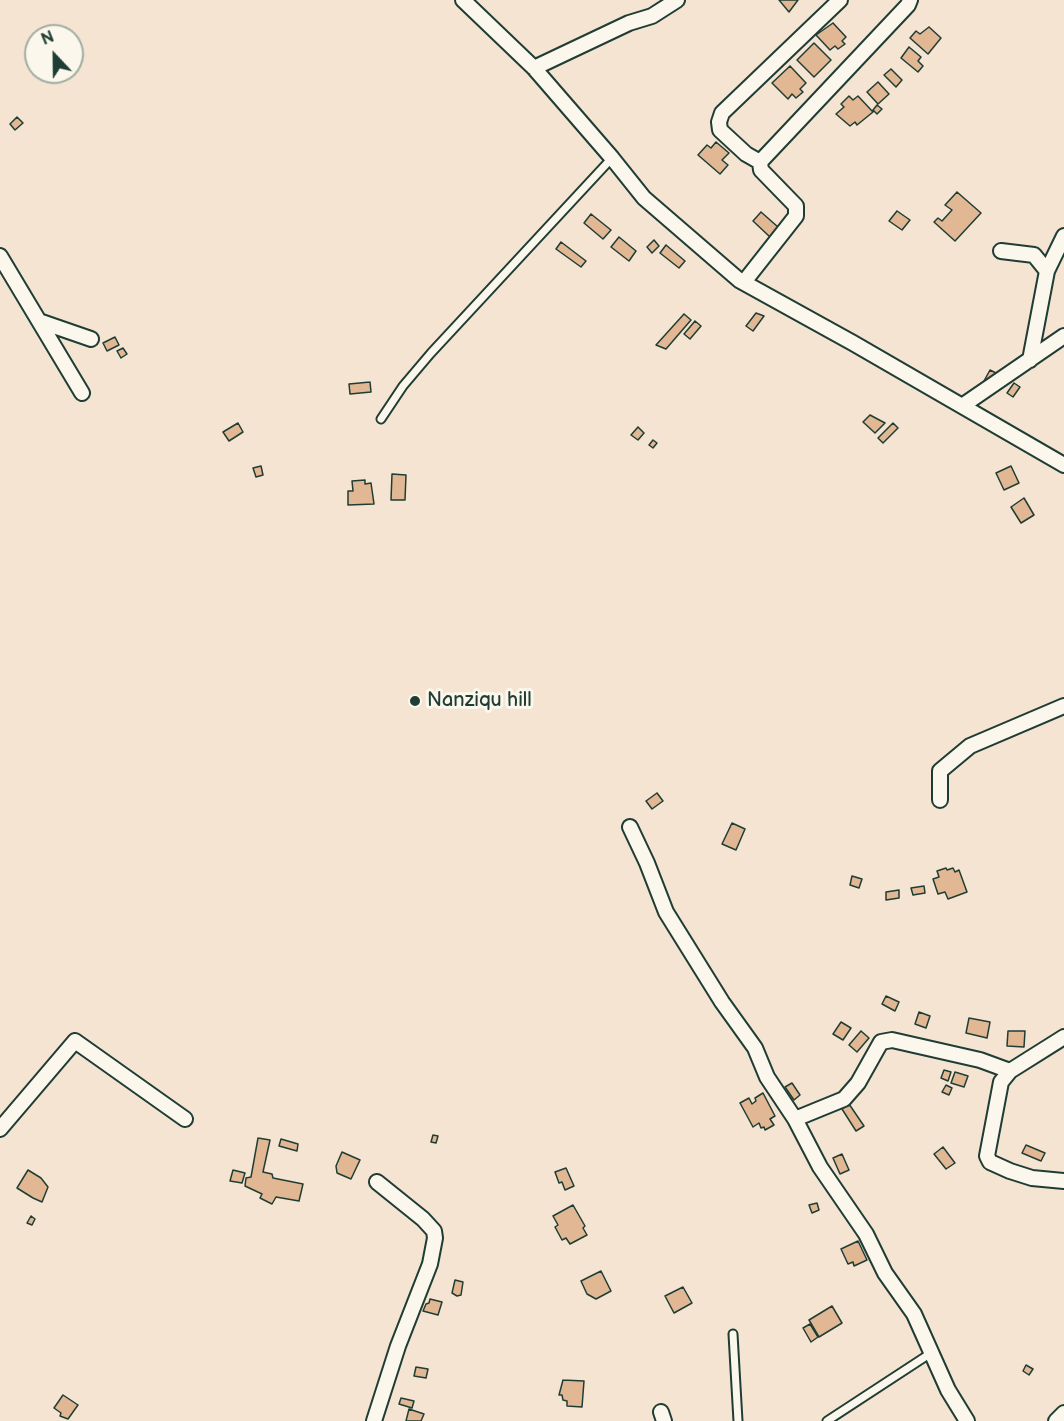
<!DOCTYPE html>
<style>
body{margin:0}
#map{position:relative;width:1064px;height:1421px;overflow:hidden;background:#f4e4d1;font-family:"Balsamiq Sans",sans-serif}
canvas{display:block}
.north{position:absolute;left:24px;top:24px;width:60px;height:60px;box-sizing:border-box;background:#fbf7ec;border:2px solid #a3ada2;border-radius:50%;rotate:338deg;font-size:16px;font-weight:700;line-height:24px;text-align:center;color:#1f3d34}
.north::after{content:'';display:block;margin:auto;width:21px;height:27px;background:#1f3d34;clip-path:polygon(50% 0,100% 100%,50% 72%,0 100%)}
</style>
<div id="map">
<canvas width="1064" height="1421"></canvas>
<div class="north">N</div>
</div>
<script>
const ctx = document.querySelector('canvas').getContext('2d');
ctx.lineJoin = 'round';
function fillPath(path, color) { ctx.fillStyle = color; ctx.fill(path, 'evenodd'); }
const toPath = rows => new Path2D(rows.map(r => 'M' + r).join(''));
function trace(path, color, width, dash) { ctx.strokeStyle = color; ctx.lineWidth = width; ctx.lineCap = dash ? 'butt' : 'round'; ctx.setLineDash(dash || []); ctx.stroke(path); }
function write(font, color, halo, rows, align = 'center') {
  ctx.font = font + ' "Balsamiq Sans",sans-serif'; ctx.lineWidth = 6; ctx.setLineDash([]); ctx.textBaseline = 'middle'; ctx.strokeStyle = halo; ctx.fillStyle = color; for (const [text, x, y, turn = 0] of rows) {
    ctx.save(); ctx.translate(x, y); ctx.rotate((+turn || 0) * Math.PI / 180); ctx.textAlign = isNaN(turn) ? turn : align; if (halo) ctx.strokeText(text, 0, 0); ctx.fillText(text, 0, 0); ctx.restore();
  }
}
const building = toPath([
 [779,0,798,0,789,12,779,0],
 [833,23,846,37,842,41,845,44,838,49,835,46,830,50,816,35,833,23],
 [929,27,941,38,928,54,910,38,916,31,920,34,929,27],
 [814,43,831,60,814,77,797,60,814,43],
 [909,47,921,57,918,61,923,66,918,72,901,58,909,47],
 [790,66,806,83,800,89,803,92,796,98,792,94,788,99,772,83,790,66],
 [891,69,902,80,896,87,884,75,891,69],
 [51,72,65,72,53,77,51,72],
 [878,82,889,94,878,104,867,92,878,82],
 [849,96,853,100,858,96,873,112,857,125,855,122,850,126,836,114,844,107,841,104,849,96],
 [877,105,882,109,877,114,873,110,877,105],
 [17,117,23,123,15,130,10,124,17,117],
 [716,142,729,153,722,160,728,165,720,174,698,155,707,145,711,148,716,142],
 [957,192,981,213,955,241,934,222,938,218,942,221,952,210,945,205,957,192],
 [897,211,910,220,902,230,889,221,897,211],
 [761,212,778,227,770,237,753,221,761,212],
 [591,214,611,230,603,239,584,223,591,214],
 [619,237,636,251,629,261,611,247,619,237],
 [654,240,659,246,652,253,647,247,654,240],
 [561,242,586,261,581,267,556,249,561,242],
 [666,245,685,261,679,268,660,253,666,245],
 [756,313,764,316,753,331,746,326,756,313],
 [684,314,691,320,666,349,656,345,684,314],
 [695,321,701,326,690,339,684,334,695,321],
 [115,337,119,345,107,351,103,343,115,337],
 [123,348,127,354,121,358,117,351,123,348],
 [990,370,998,374,992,385,984,381,990,370],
 [370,382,371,392,350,394,349,384,370,382],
 [1014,383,1020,387,1013,397,1007,393,1014,383],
 [870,415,885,423,875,433,863,422,870,415],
 [238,423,243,432,229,441,223,432,238,423],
 [893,423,898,428,883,443,878,438,893,423],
 [638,427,644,433,638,440,631,435,638,427],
 [653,440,657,443,653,448,649,445,653,440],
 [261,466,263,475,256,477,253,468,261,466],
 [1011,466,1019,483,1004,490,996,473,1011,466],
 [392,474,406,475,405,500,391,500,392,474],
 [365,480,365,484,371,483,374,504,348,505,348,491,353,491,352,481,365,480],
 [1024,498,1034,515,1021,523,1011,507,1024,498],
 [657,793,663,801,652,809,646,801,657,793],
 [732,823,745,829,736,850,722,844,732,823],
 [946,868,947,870,953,868,955,872,959,870,967,892,948,899,945,892,938,894,933,879,939,877,937,871,946,868],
 [852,876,862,879,859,888,850,885,852,876],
 [924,886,925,893,913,895,911,888,924,886],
 [899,890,899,898,886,900,886,892,899,890],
 [886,996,899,1002,895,1011,882,1004,886,996],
 [919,1012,930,1016,926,1028,915,1024,919,1012],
 [969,1018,990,1022,987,1038,966,1033,969,1018],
 [841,1022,851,1028,843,1040,833,1034,841,1022],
 [861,1031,869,1038,857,1052,849,1045,861,1031],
 [1008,1031,1025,1031,1024,1047,1007,1046,1008,1031],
 [944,1070,951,1072,948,1081,941,1078,944,1070],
 [955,1072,968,1076,964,1087,951,1083,955,1072],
 [792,1083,800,1095,794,1100,785,1087,792,1083],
 [946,1085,952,1088,949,1095,942,1092,946,1085],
 [763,1093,775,1116,770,1119,774,1125,765,1130,764,1127,761,1128,759,1123,753,1127,740,1103,749,1098,752,1104,756,1101,755,1098,763,1093],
 [849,1104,864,1126,856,1131,842,1109,849,1104],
 [433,1135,438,1136,436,1143,431,1142,433,1135],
 [258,1138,270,1140,263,1172,272,1174,273,1178,303,1184,299,1201,276,1197,272,1204,260,1198,262,1194,245,1186,246,1178,251,1177,258,1138],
 [281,1139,298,1144,297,1151,279,1146,281,1139],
 [1026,1145,1045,1153,1041,1161,1022,1153,1026,1145],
 [943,1147,955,1163,946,1169,934,1154,943,1147],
 [342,1152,360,1160,351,1179,337,1173,336,1166,342,1152],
 [842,1154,849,1170,840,1174,833,1158,842,1154],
 [566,1168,574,1186,565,1190,562,1182,559,1183,555,1172,566,1168],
 [28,1170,41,1178,48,1187,42,1202,33,1198,17,1188,28,1170],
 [233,1170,245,1173,242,1183,230,1181,233,1170],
 [817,1203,819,1210,812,1213,809,1205,817,1203],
 [573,1205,585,1226,583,1228,587,1235,570,1244,566,1238,562,1240,555,1227,558,1225,553,1216,573,1205],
 [31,1216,35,1219,32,1225,27,1223,31,1216],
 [858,1241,867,1260,854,1266,853,1262,848,1264,841,1249,858,1241],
 [601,1271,611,1291,596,1299,587,1294,581,1281,601,1271],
 [455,1280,463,1282,461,1295,457,1296,452,1293,455,1280],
 [683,1287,692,1303,674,1313,665,1296,683,1287],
 [430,1299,442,1302,438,1315,423,1311,426,1304,429,1303,430,1299],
 [832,1306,842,1323,819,1337,809,1320,832,1306],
 [810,1324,818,1337,811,1342,803,1328,810,1324],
 [1026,1365,1033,1369,1029,1375,1023,1371,1026,1365],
 [416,1367,428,1369,426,1378,414,1376,416,1367],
 [563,1380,584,1381,582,1407,567,1406,567,1401,563,1400,562,1395,559,1395,563,1380],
 [63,1395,78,1405,68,1419,60,1416,61,1413,54,1408,63,1395],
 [401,1398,414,1401,412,1408,399,1404,401,1398],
 [409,1409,424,1414,421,1421,406,1421,409,1409]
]);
const lane = toPath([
 [381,419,403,386,431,353,612,158],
 [733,1334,738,1421],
 [827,1421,931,1353]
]);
const street = toPath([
 [463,0,534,68,612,158,644,198,739,280,853,343,1064,465],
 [534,68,629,23,652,16,677,0],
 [760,162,746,154,720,130,719,122,722,113,840,0],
 [1001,251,1034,255,1047,271,1030,360],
 [0,256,82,393],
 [1047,271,1064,236],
 [744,282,796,216,796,206,761,170,760,162,908,5,910,0],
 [39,321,91,339],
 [962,406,1064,336],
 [940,800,940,771,970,746,1064,706],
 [630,827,647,863,666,912,722,1002,755,1048,767,1077,795,1119,820,1167,866,1234,885,1273,914,1314,948,1390,967,1421],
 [1064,1037,1010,1071,1001,1082,987,1156,990,1162,1010,1171,1032,1178,1064,1181],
 [795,1119,844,1099,858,1083,881,1042,892,1040,980,1060,1010,1071],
 [0,1129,75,1041,185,1119],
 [661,1412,664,1421],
 [374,1421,398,1346,430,1264,435,1238,434,1231,423,1219,377,1182],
 [1056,1421,1064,1413]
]);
const markers = [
 [415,701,6,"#1f3d34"]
];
const poiNames = [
 ["Nanziqu hill",427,701]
];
fillPath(building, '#e2b793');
trace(building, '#1f3d34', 1.5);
trace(lane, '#1f3d34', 11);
trace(street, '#1f3d34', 18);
trace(lane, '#fbf7ec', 7);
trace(street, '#fbf7ec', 14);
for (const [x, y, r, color] of markers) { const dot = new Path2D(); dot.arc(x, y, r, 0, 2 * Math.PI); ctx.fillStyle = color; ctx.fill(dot); trace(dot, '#fbf7ec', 2); }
write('20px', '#1f3d34', '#fbf7ec', poiNames, 'left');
</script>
